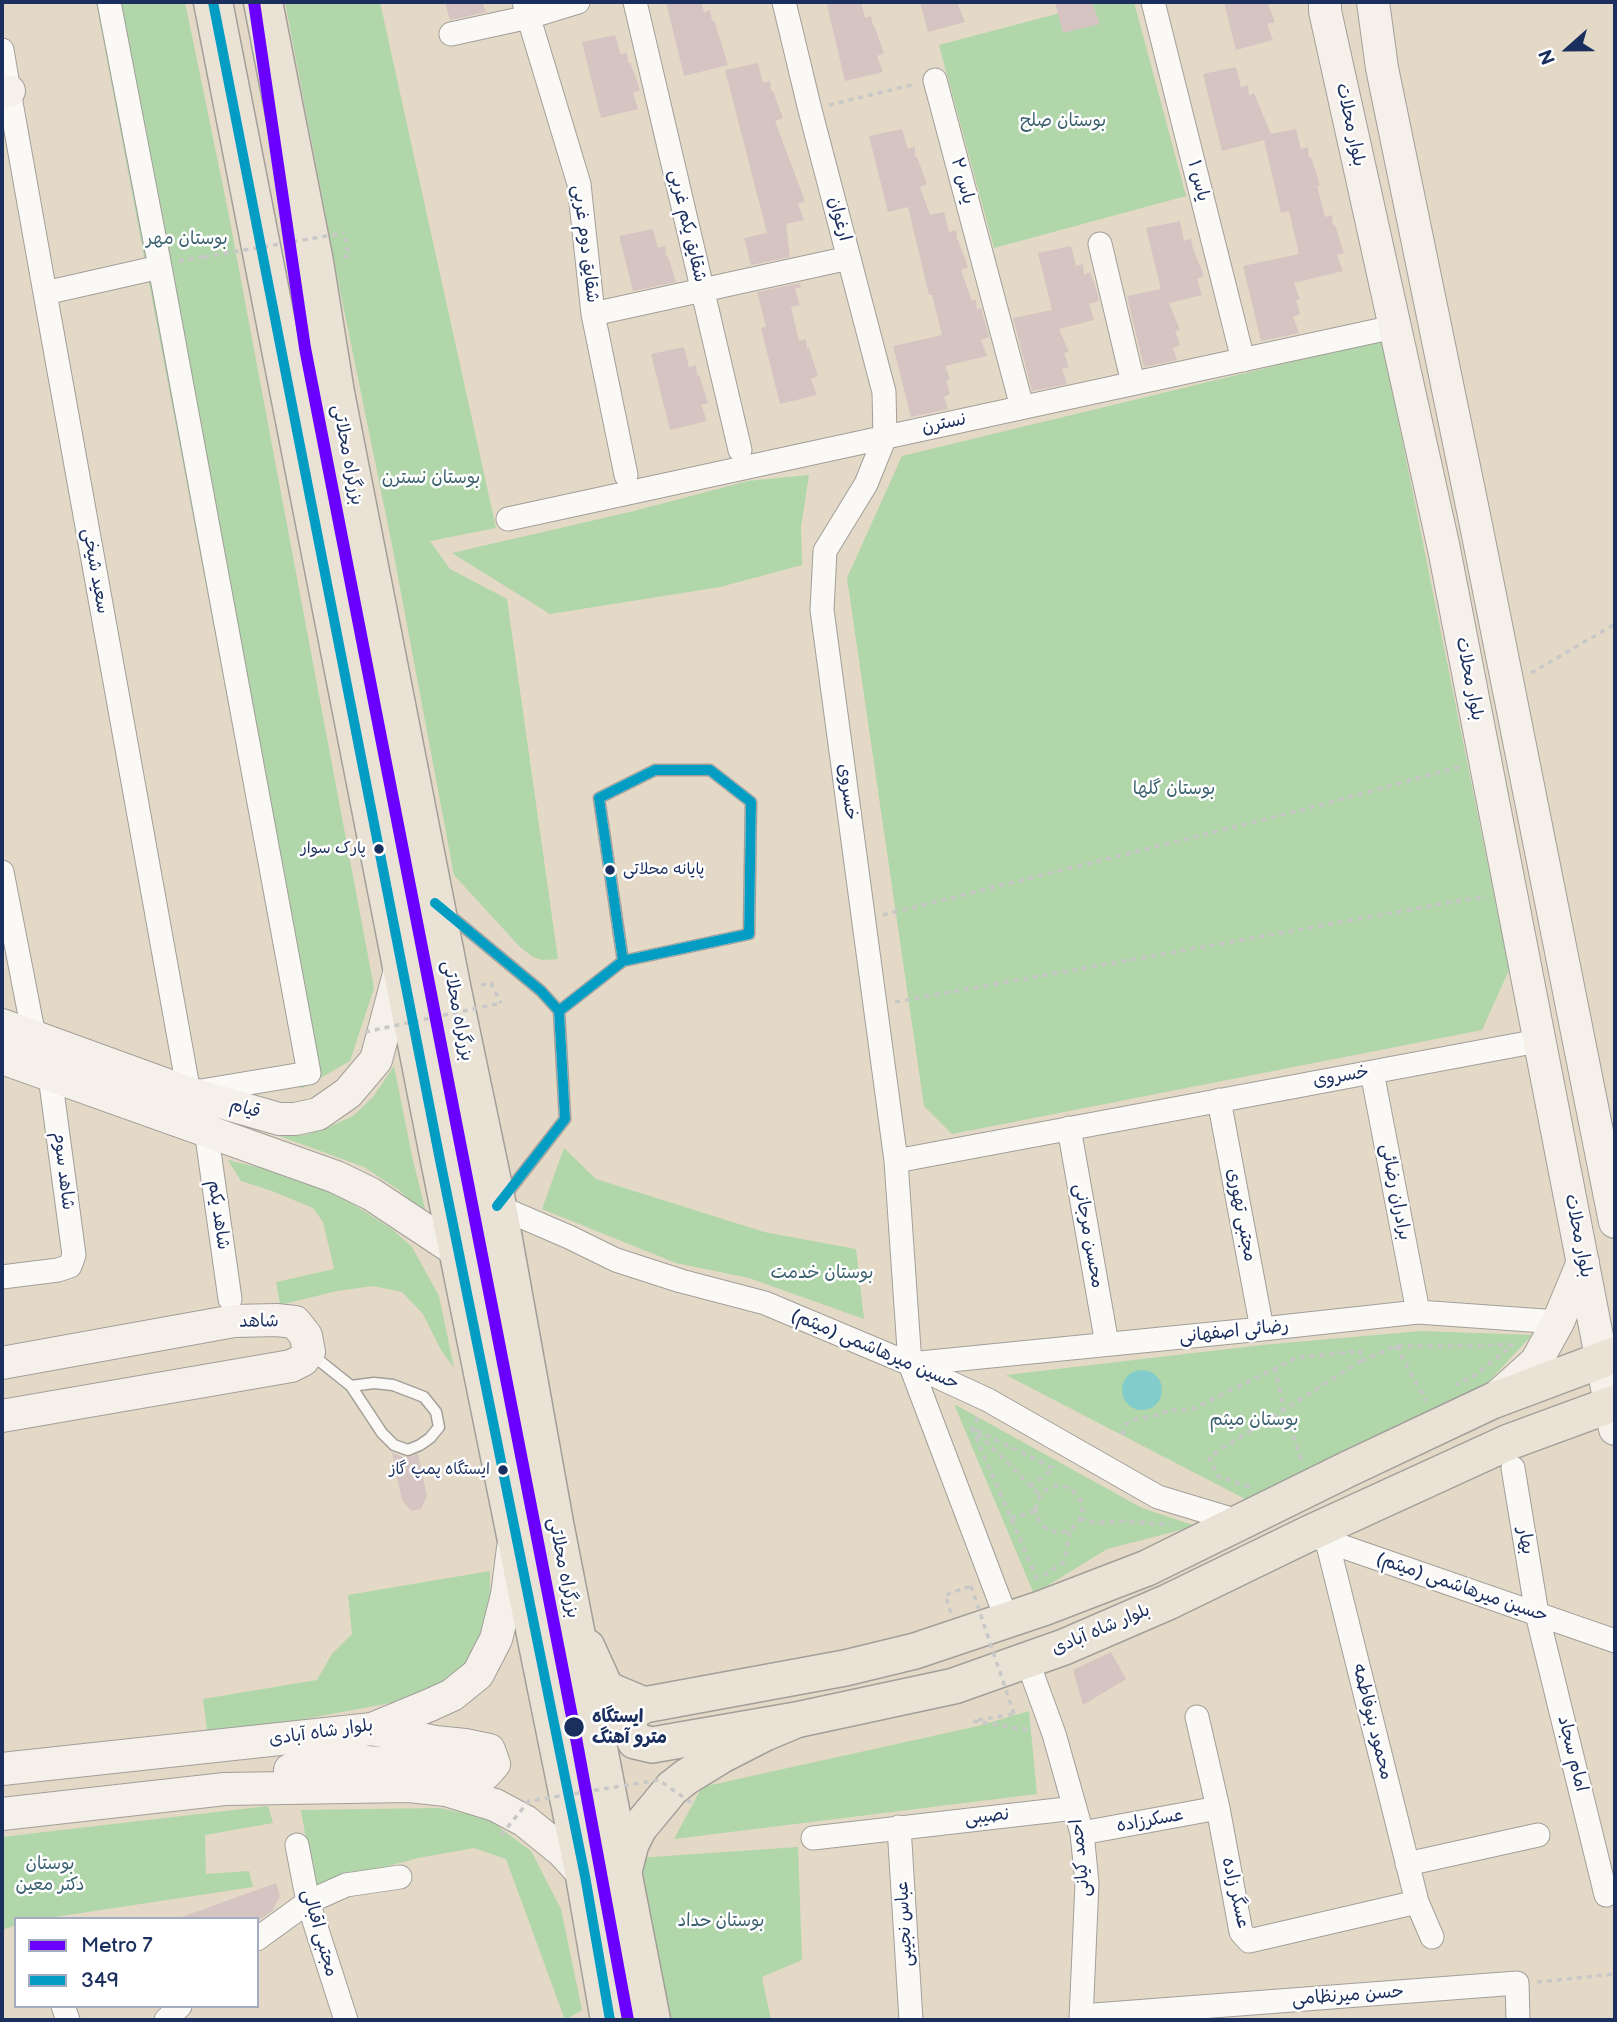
<!DOCTYPE html>
<meta charset="utf-8">
<style>
body{margin:0}
#map{position:relative;width:1617px;height:2022px;overflow:hidden;background:#e3d9c6;font-family:"Balsamiq Sans",sans-serif}
canvas{display:block}
.frame{position:absolute;inset:0;border:4px solid #1b2f5e;pointer-events:none}
.legend{position:absolute;left:14px;top:1917px;width:245px;height:91px;box-sizing:border-box;background:#fff;border:2px solid #a4acbf;margin:0;padding:9px 12px;list-style:none;font-size:21px;color:#1b2f5e}
.legend li{display:flex;align-items:center;gap:14px;height:35px}
.legend b{width:35px;border:2px solid #a4acbf}
.north{position:absolute;left:1533px;top:14px;width:70px;height:70px;-webkit-text-stroke:5px #fff;paint-order:stroke;rotate:249deg;font-size:19px;font-weight:700;line-height:28px;text-align:center;color:#1b2f5e}
.north::after{content:'';display:block;margin:auto;width:24px;height:32px;background:#1b2f5e;clip-path:polygon(50% 0,100% 100%,50% 72%,0 100%)}
</style>
<div id="map">
<canvas width="1617" height="2022"></canvas>
<div class="frame"></div>
<ul class="legend">
<li><b style="height:9px;background:#6a00ff"></b>Metro 7</li>
<li><b style="height:9px;background:#039dc3"></b>349</li>
</ul>
<div class="north">N</div>
</div>
<script>
const ctx = document.querySelector('canvas').getContext('2d');
ctx.lineJoin = 'round';
function fillPath(path, color) { ctx.fillStyle = color; ctx.fill(path, 'evenodd'); }
const toPath = rows => new Path2D(rows.map(r => 'M' + r).join(''));
function trace(path, color, width, dash) { ctx.strokeStyle = color; ctx.lineWidth = width; ctx.lineCap = dash ? 'butt' : 'round'; ctx.setLineDash(dash || []); ctx.stroke(path); }
function write(font, color, halo, rows, align = 'center') {
  ctx.font = font + ' "Balsamiq Sans","Playpen Sans Arabic",sans-serif'; ctx.lineWidth = 5; ctx.setLineDash([]); ctx.textBaseline = 'middle'; ctx.strokeStyle = halo; ctx.fillStyle = color; for (const [text, x, y, turn = 0] of rows) {
    ctx.save(); ctx.translate(x, y); ctx.rotate((+turn || 0) * Math.PI / 180); ctx.textAlign = isNaN(turn) ? turn : align; if (halo) ctx.strokeText(text, 0, 0); ctx.fillText(text, 0, 0); ctx.restore();
  }
}
const green = toPath([
 [96,2,185,2,228,211,374,988,350,1061,301,1089],
 [285,2,380,2,496,528,430,541,450,569,507,599,558,959,543,960,533,957,520,947,454,875,392,545,339,285],
 [1102,2,1134,2,1186,196,994,248,939,45],
 [1382,340,1509,970,1482,1030,952,1134,924,1106,847,578,902,456],
 [809,475,801,527,802,565,720,587,550,614,452,553,630,512,748,481],
 [394,1066,412,1156,427,1217,399,1190,364,1167,271,1133,303,1135,325,1129,353,1116,373,1097],
 [564,1148,596,1179,764,1232,856,1249,864,1319,749,1278,676,1263,542,1209],
 [228,1160,261,1168,337,1194,392,1229,412,1247,439,1296,454,1368,441,1350,423,1314,402,1292,373,1286,337,1291,280,1305,276,1282,334,1269,323,1222,313,1208,272,1191,241,1181],
 [1421,1331,1532,1335,1479,1392,1251,1502,1006,1375,1262,1345],
 [954,1404,1142,1508,1196,1526,1107,1549,1034,1594],
 [490,1571,490,1603,477,1653,452,1684,412,1699,208,1737,203,1699,317,1680,332,1654,352,1634,348,1595],
 [1029,1711,1037,1794,674,1839,702,1787,978,1726],
 [268,1806,273,1823,205,1835,206,1874,249,1871,253,1887,41,1919,16,1919,16,1925,2,1930,2,1837],
 [439,1808,487,1818,531,1851,561,1909,582,2010,565,2020,506,1859,474,1848,418,1858,314,1886,301,1810],
 [798,1847,802,1960,762,1977,771,2020,669,2020,637,1858]
]);
const water = toPath([
 '1122 1390a20 20 0 1 1 40 0a20 20 0 1 1-40 0Z'
]);
const building = toPath([
 [445,2,482,2,486,12,450,20],
 [666,2,701,2,704,12,710,10,712,21,714,20,728,65,684,76],
 [842,2,861,2,865,18,871,16,873,26,874,25,884,53,877,56,883,72,845,81,827,5],
 [920,2,957,2,965,22,928,32],
 [1055,2,1092,2,1100,24,1063,33],
 [1224,2,1267,2,1275,22,1267,24,1273,40,1236,50],
 [615,35,621,55,627,52,628,63,630,62,640,90,633,93,638,109,601,118,582,42],
 [758,63,763,83,770,81,771,91,773,91,783,118,775,121,805,201,798,204,804,220,786,224,790,257,751,265,744,238,767,233,725,70],
 [1236,67,1241,87,1248,85,1249,96,1254,93,1271,134,1296,129,1301,149,1308,147,1309,158,1311,157,1320,185,1317,186,1325,217,1332,215,1333,226,1335,225,1344,253,1337,255,1343,271,1294,283,1300,299,1296,300,1300,314,1293,317,1299,333,1261,341,1243,266,1299,254,1289,211,1281,213,1264,140,1222,151,1203,74],
 [902,129,908,149,915,147,915,157,917,157,927,184,920,187,930,215,944,212,949,232,956,230,957,240,958,240,968,267,961,270,972,301,976,299,977,310,981,308,989,337,981,340,987,356,945,366,950,379,946,380,950,394,944,397,948,409,911,417,893,346,942,335,932,295,929,295,908,207,888,212,869,136],
 [1180,221,1184,241,1191,238,1193,249,1204,276,1197,279,1202,295,1169,303,1180,330,1175,331,1180,345,1173,348,1177,360,1144,367,1127,296,1161,289,1146,228],
 [653,229,658,248,665,246,666,257,668,256,676,282,633,291,619,236],
 [1071,246,1076,266,1083,264,1084,275,1090,272,1096,288,1099,301,1089,304,1094,320,1059,329,1069,352,1064,353,1069,367,1062,369,1067,384,1032,391,1013,318,1052,310,1038,253],
 [800,283,801,287,795,289,800,305,791,307,799,341,806,339,807,349,809,348,818,376,811,379,817,395,780,404,761,328,766,327,757,292],
 [684,347,689,367,696,365,697,376,699,375,708,403,701,405,707,421,670,430,651,354],
 [392,1453,406,1458,418,1454,427,1496,421,1509,411,1511,402,1500],
 [1111,1652,1126,1679,1083,1705,1073,1670],
 [276,1883,280,1896,272,1911,261,1919,183,1919,182,1917]
]);
const path = toPath([
 [829,105,916,84],
 [343,257,349,256,344,233],
 [179,261,204,257],
 [1531,673,1615,624],
 [883,915,1302,810,1462,766],
 [481,985,491,983,501,1003],
 [895,1002,1487,896],
 [1396,1346,1426,1401],
 [1361,1361,1396,1346,1512,1345,1474,1376,1456,1385],
 [1275,1368,1284,1410,1302,1461],
 [978,1418,972,1428,1040,1495],
 [1122,1435,1126,1424,1136,1419,1154,1416,1171,1410,1193,1409,1296,1358,1360,1351,1361,1361,1209,1457,1217,1476,1250,1487],
 '1036 1509a23 23 0 1 1 46 0a23 23 0 1 1-46 0Z',
 [1030,1487,1053,1468,972,1428,1038,1581],
 [1011,1518,1036,1511],
 [1080,1519,1095,1523,1125,1521,1171,1525],
 [1044,1576,1064,1562,1070,1530],
 [951,1613,945,1595,971,1586],
 [978,1720,1014,1714],
 [973,1721,1030,1730],
 [1537,1982,1615,1974]
]);
const lane = toPath([
 [447,913,541,991,559,1011,565,1119,505,1196],
 [559,1011,623,961,749,934,751,802,710,770,655,770,599,798,623,961],
 [311,1354,351,1386,382,1433,394,1445,408,1450,420,1445,430,1438,439,1427,436,1412,424,1397,393,1385,374,1383,351,1386]
]);
const street = toPath([
 [109,2,160,267],
 [524,2,579,184,593,314,626,475],
 [635,2,740,450],
 [784,2,810,110,884,392,885,437,866,484,825,551,822,610,896,1161,910,1364,1007,1620],
 [1153,2,1243,360],
 [451,34,529,17,578,2],
 [2,50,9,91,45,293,189,1093,309,1073,160,267,45,293],
 [935,80,1022,407],
 [1100,244,1133,383],
 [593,314,849,258],
 [508,519,1380,330],
 [2,872,34,1036],
 [1372,1072,1418,1312],
 [1219,1100,1262,1329],
 [1069,1128,1107,1344],
 [206,1130,230,1299],
 [896,1161,1538,1041],
 [497,1206,569,1237,616,1260,681,1281,765,1303,910,1364,988,1400,1158,1497,1241,1522],
 [2,1277,58,1270,70,1266,74,1255,50,1076],
 [910,1364,1262,1329,1418,1312,1558,1322],
 [1513,1468,1537,1614,1606,1895],
 [1318,1538,1615,1641],
 [1327,1541,1417,1902,1432,1937],
 [1027,1660,1054,1734,1082,1833,1087,1883,1081,2020],
 [1197,1717,1218,1808,1241,1932,1249,1941,1417,1902],
 [899,1827,911,2020],
 [1082,1833,1218,1808],
 [813,1838,1075,1808],
 [297,1845,308,1902,346,2020],
 [1407,1864,1538,1835],
 [257,1939,308,1902,346,1885,400,1877],
 [63,2006,68,2020],
 [1081,2016,1517,1983,1518,2020],
 [166,2020,180,2006]
]);
const secondary = toPath([
 [1325,2,1325,11,1444,549,1615,1429],
 [1373,2,1382,68,1477,530,1615,1222],
 [2,92,9,91],
 [2,1025,189,1093,279,1119,295,1119,318,1114,348,1093,376,1060,401,966],
 [2,1058,336,1177,371,1194,460,1253],
 [2,1363,234,1321,276,1320,295,1322,306,1336,309,1352,303,1360,291,1366,2,1416],
 [1497,1397,1536,1362,1558,1322,1583,1262],
 [2,1769,372,1729,430,1705,452,1695,478,1674,496,1639,507,1595,513,1548],
 [290,1770,300,1768,366,1762,485,1774,494,1764,489,1750,465,1745,435,1742,372,1729],
 [2,1814,225,1789,409,1786,446,1790,495,1805,525,1821,562,1851,585,1876]
]);
const primary = toPath([
 [587,1647,606,1689,644,1705],
 [796,1720,652,1745,635,1741,628,1726,632,1713,644,1705,845,1668,915,1651,1043,1608,1147,1568,1348,1469,1492,1401,1615,1355],
 [623,1875,631,1844,639,1828,672,1788,686,1777,722,1755,765,1733,796,1720,954,1686,1064,1647,1168,1602,1308,1534,1509,1442,1615,1403]
]);
const highway = toPath([
 [213,2,440,1160,585,1876,610,2020],
 [263,2,314,262,335,393,452,991,497,1206,554,1523,651,2020]
]);
const pathBridge = toPath([
 [204,257,344,233],
 [365,1032,501,1003],
 [971,1586,1014,1714],
 [501,1835,529,1801,659,1780,693,1804]
]);
const bus1 = toPath([
 [213,2,440,1160,585,1876,610,2020],
 [655,770,710,770,751,802,749,934,623,961,599,798,655,770],
 [435,903,541,991,559,1011,565,1119,497,1206],
 [559,1011,623,961]
]);
const metro1 = toPath([
 [254,2,305,348,574,1727,628,2020]
]);
const markers = [
 [379,849,6,"#1b2f5e"],
 [610,870,6,"#1b2f5e"],
 [503,1470,6,"#1b2f5e"],
 [574,1727,11,"#1b2f5e"]
];
const busNames = [
 ["پارک سوار",366,849],
 ["پایانه محلاتی",623,870,"left"],
 ["ایستگاه پمپ گاز",490,1470]
];
const parkNames = [
 ["بوستان صلح",1063,121],
 ["بوستان مهر",187,239],
 ["بوستان نسترن",431,478],
 ["بوستان گلها",1174,789],
 ["بوستان خدمت",822,1273],
 ["بوستان میثم",1254,1420],
 ["بوستان",50,1864],
 ["دکتر معین",50,1885],
 ["بوستان حداد",721,1921]
];
const streetNames = [
 ["بلوار محلات",1350,125,78],
 ["یاس ۲",962,181,75],
 ["یاس ۱",1198,181,76],
 ["ارغوان",839,219,75],
 ["شقایق یکم غربی",687,226,77],
 ["شقایق دوم غربی",585,244,83],
 ["نسترن",944,424,-12],
 ["بزرگراه محلاتی",347,455,79],
 ["سعید شیخی",95,571,80],
 ["بلوار محلات",1469,679,79],
 ["خسروی",847,792,82],
 ["بزرگراه محلاتی",457,1011,79],
 ["خسروی",1341,1077,-10],
 ["قیام",245,1109,16],
 ["شاهد سوم",63,1171,83],
 ["برادران رضائی",1395,1192,79],
 ["شاهد یکم",218,1215,82],
 ["مجتبی تهوری",1241,1215,79],
 ["محسن مرجانی",1088,1236,80],
 ["بلوار محلات",1578,1236,79],
 ["شاهد",259,1322,-1],
 ["رضائی اصفهانی",1234,1332,-6],
 ["حسین میرهاشمی (میثم)",875,1350,23],
 ["بهار",1525,1541,80],
 ["بزرگراه محلاتی",563,1568,79],
 ["حسین میرهاشمی (میثم)",1462,1588,19],
 ["بلوار شاه آبادی",1101,1630,-23],
 ["محمود بنوفاطمه",1372,1722,76],
 ["بلوار شاه آبادی",321,1733,-8],
 ["امام سجاد",1572,1754,76],
 ["نصیبی",987,1817,-6],
 ["عسکرزاده",1150,1821,-10],
 ["احمد کیانی",1081,1858,-96],
 ["عسگر زاده",1235,1893,77],
 ["عباس نجیبی",905,1924,-93],
 ["مجتبی اقبالی",319,1933,74],
 ["حسن میرنظامی",1348,1996,-4]
];
const stopNames = [
 ["ایستگاه",592,1717],
 ["مترو آهنگ",592,1738]
];
fillPath(green, '#b0d6a9');
fillPath(water, '#82cccc');
fillPath(building, '#d5c4c2');
trace(lane, '#a29f9a', 13);
trace(street, '#a29f9a', 25);
trace(secondary, '#a29f9a', 34);
trace(primary, '#a29f9a', 38);
trace(highway, '#a29f9a', 41);
trace(path, '#c9c8c8', 3.5, [5, 5]);
trace(lane, '#fbf9f6', 10);
trace(street, '#fbf9f6', 23);
trace(secondary, '#f5f0e9', 32);
trace(primary, '#eae2d5', 35);
trace(highway, '#eae2d5', 38);
trace(pathBridge, '#c9c8c8', 3.5, [5, 5]);
trace(bus1, '#039dc3', 10);
trace(metro1, '#6a00ff', 12);
for (const [x, y, r, color] of markers) { const dot = new Path2D(); dot.arc(x, y, r, 0, 2 * Math.PI); ctx.fillStyle = color; ctx.fill(dot); trace(dot, '#fff', 2.5); }
write('16px', '#1b2f5e', '#fff', busNames, 'right');
write('18px', '#3b616e', '#fff', parkNames);
write('18px', '#1b2f5e', '#fff', streetNames);
write('bold 18px', '#1b2f5e', '#fff', stopNames, 'left');
</script>
